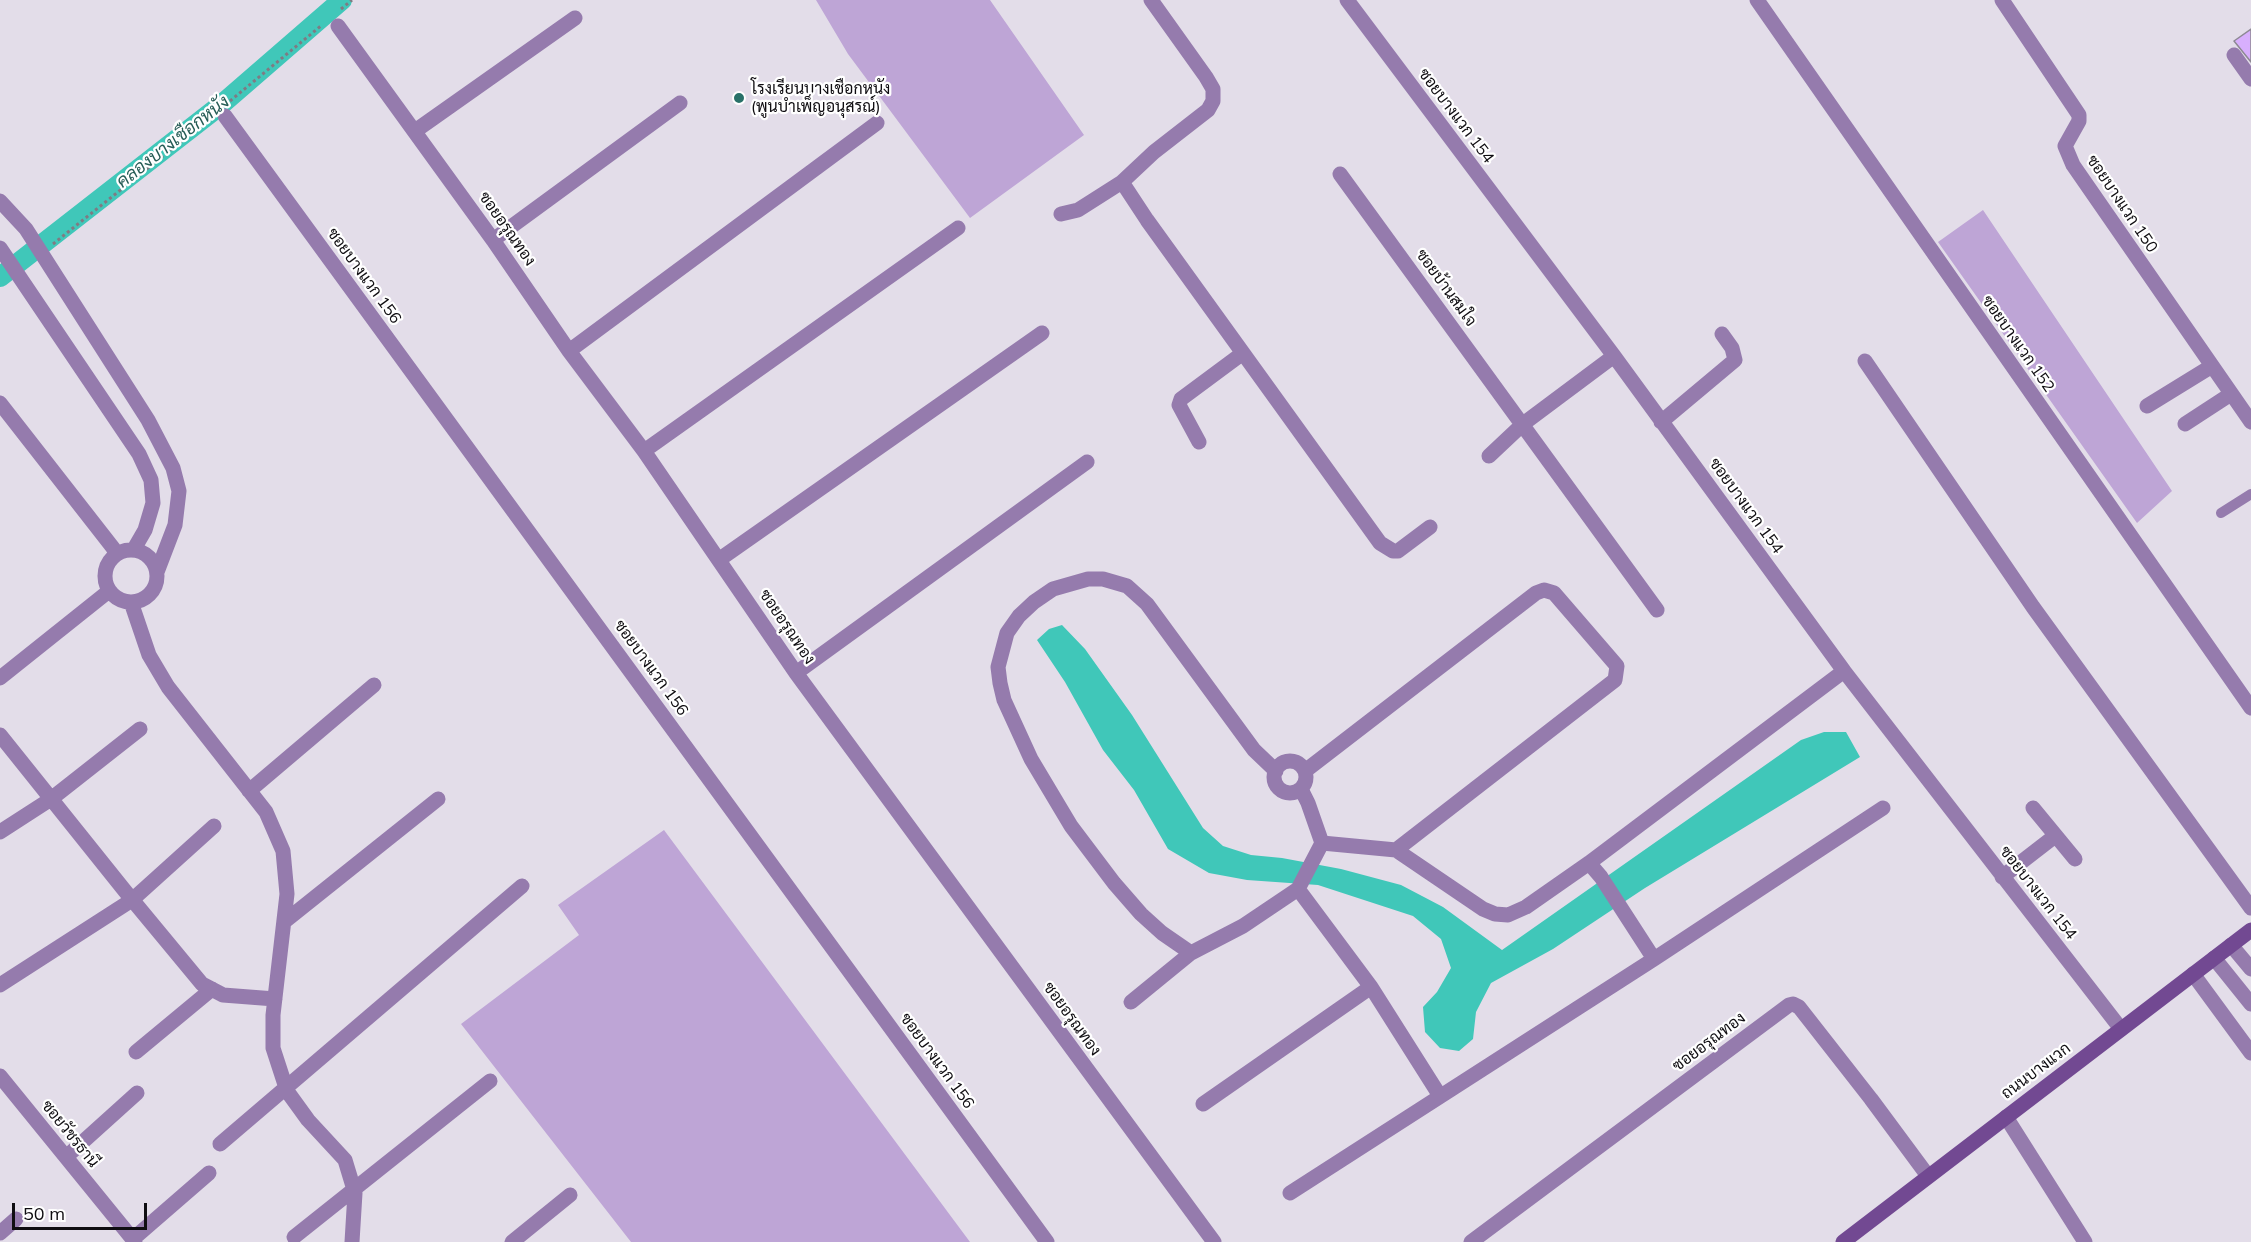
<!DOCTYPE html>
<meta charset="utf-8">
<style>
body{margin:0}
#map{position:relative;width:2251px;height:1242px;overflow:hidden;background:#e3dde9;font-family:Mulish,sans-serif}
canvas{display:block}
.scale{position:absolute;left:12px;top:1203px;width:135px;height:27px;box-sizing:border-box;border:3px solid #0f0d11;border-top:0;padding-left:8px;font-size:18px;line-height:21px;white-space:nowrap;color:#0f0d11;-webkit-text-stroke:4px #fff;paint-order:stroke}
</style>
<div id="map">
<canvas width="2251" height="1242"></canvas>
<div class="scale">50 m</div>
</div>
<script>
const ctx = document.querySelector('canvas').getContext('2d');
ctx.lineJoin = 'round';
function fillPath(path, color) { ctx.fillStyle = color; ctx.fill(path, 'evenodd'); }
const toPath = rows => new Path2D(rows.map(r => 'M' + r).join(''));
function trace(path, color, width, dash) { ctx.strokeStyle = color; ctx.lineWidth = width; ctx.lineCap = dash ? 'butt' : 'round'; ctx.setLineDash(dash || []); ctx.stroke(path); }
function write(font, color, halo, rows, align = 'center') {
  ctx.font = font + ' Mulish,Sarabun,sans-serif'; ctx.lineWidth = 4.5; ctx.setLineDash([]); ctx.textBaseline = 'middle'; ctx.strokeStyle = halo; ctx.fillStyle = color; for (const [text, x, y, turn = 0] of rows) {
    ctx.save(); ctx.translate(x, y); ctx.rotate((+turn || 0) * Math.PI / 180); ctx.textAlign = isNaN(turn) ? turn : align; if (halo) ctx.strokeText(text, 0, 0); ctx.fillText(text, 0, 0); ctx.restore();
  }
}
const green = toPath([
 [816,0,990,0,1084,135,970,218,848,54],
 [1983,210,2172,491,2137,523,1938,242],
 [664,830,970,1242,631,1242,461,1024,579,935,558,905]
]);
const water = toPath([
 [1062,625,1085,649,1132,715,1203,828,1223,846,1251,855,1282,858,1341,869,1401,885,1443,907,1502,950,1801,740,1824,732,1846,732,1860,757,1645,888,1553,949,1491,983,1476,1012,1473,1039,1459,1051,1440,1048,1425,1032,1423,1007,1437,992,1451,968,1441,939,1413,916,1318,885,1247,880,1209,873,1168,849,1134,790,1103,750,1065,682,1037,640,1049,629]
]);
const canal = toPath([
 [0,277,222,104,342,0]
]);
const building = toPath([
 [2251,29,2251,62,2234,41,2251,29]
]);
const path = toPath([
 [341,9,352,0],
 [230,101,322,25],
 [53,244,209,119]
]);
const service = toPath([
 [2221,513,2251,494]
]);
const minor = toPath([
 [1347,0,1614,356,1844,671,2121,1029],
 [1757,0,2251,708],
 [2002,0,2079,115,2079,121,2065,146,2073,165,2251,422],
 [338,26,493,240,569,351,644,451,796,673,1214,1242],
 [2234,55,2251,79],
 [225,116,1047,1242],
 [415,131,575,18],
 [1340,174,1657,610],
 [1122,182,1147,220,1380,543,1393,551,1398,551,1430,527],
 [0,201,26,229,148,420,173,468,179,491,175,525,157,572],
 [1061,214,1078,210,1122,182,1154,152,1208,110,1213,101,1213,89,1206,77,1151,0],
 [493,240,680,103],
 [0,248,139,454,151,480,153,503,145,530,134,549],
 [569,351,877,123],
 [1865,361,2033,607,2251,908],
 [0,403,117,553],
 [2147,406,2212,366],
 [1661,422,1735,360,1732,348,1722,334],
 [2185,424,2231,394],
 [1199,442,1179,405,1181,399,1243,353],
 [644,451,958,228],
 [1489,456,1523,424,1614,356],
 '105 576a26 26 0 1 1 52 0a26 26 0 1 1-52 0Z',
 [720,559,1042,333],
 [131,602,149,655,168,687,266,812,283,851,287,894,273,1015,273,1048,287,1091,308,1120,345,1160,355,1193,352,1242],
 [796,673,1087,462],
 [0,678,109,591],
 [0,735,125,891,202,984,223,995,275,999],
 '1274 777a16 16 0 1 1 32 0a16 16 0 1 1-32 0Z',
 [1276,771,1254,750,1147,604,1127,586,1103,579,1088,579,1053,589,1034,602,1019,616,1007,633,998,667,1000,683,1004,700,1031,759,1071,826,1114,883,1141,914,1162,933,1191,953,1243,926,1298,889],
 [1305,771,1536,593,1544,590,1554,593,1617,666,1615,680,1396,850],
 [1301,789,1308,803,1322,843],
 [249,791,374,685],
 [2033,808,2075,859],
 [0,832,51,799,140,729],
 [1589,863,1601,877,1654,959],
 [2002,877,2055,836],
 [284,922,438,799],
 [2231,945,2251,969],
 [2214,958,2251,1004],
 [2193,974,2251,1053],
 [0,985,132,900,214,826],
 [1131,1002,1191,953],
 [136,1052,212,989],
 [0,1076,135,1242],
 [1440,1096,1371,987,1298,889,1322,843,1396,850,1483,909,1495,914,1508,915,1526,907,1589,863,1844,671],
 [1203,1104,1371,987],
 [2006,1117,2085,1242],
 [220,1144,522,886],
 [66,1157,137,1093],
 [1290,1193,1654,959,1883,808],
 [0,1233,16,1219],
 [294,1237,490,1081],
 [133,1239,209,1173],
 [512,1242,570,1195],
 [1471,1242,1789,1005,1793,1004,1799,1007,1871,1099,1928,1176]
]);
const secondary = toPath([
 [1843,1242,2251,930]
]);
const markers = [
 [739,98,6,"#297169"]
];
const poiNames = [
 ["โรงเรียนบางเชือกหนัง",751,89],
 ["(พูนบำเพ็ญอนุสรณ์)",751,107]
];
const streetNames = [
 ["ซอยบางแวก 154",1456,116,53],
 ["ซอยบางแวก 150",2122,204,56],
 ["ซอยอรุณทอง",507,229,55],
 ["ซอยบางแวก 156",364,276,54],
 ["ซอยบ้านสมใจ",1446,288,54],
 ["ซอยบางแวก 152",2018,344,55],
 ["ซอยบางแวก 154",1746,506,54],
 ["ซอยอรุณทอง",787,627,56],
 ["ซอยบางแวก 156",651,668,54],
 ["ซอยบางแวก 154",2038,893,52],
 ["ซอยอรุณทอง",1072,1019,54],
 ["ซอยอรุณทอง",1709,1042,-37],
 ["ซอยบางแวก 156",937,1061,54],
 ["ถนนบางแวก",2036,1071,-37],
 ["ซอยวัชรธานี",70,1134,51]
];
const waterNames = [
 ["คลองบางเชือกหนัง",173,142,-38]
];
fillPath(green, '#bea5d6');
fillPath(water, '#40c7b9');
trace(canal, '#40c7b9', 20);
fillPath(building, '#d8affd');
trace(building, '#8e8994', 1.5);
trace(path, '#7f7b83', 3, [3, 3]);
trace(service, '#957bad', 10);
trace(minor, '#957bad', 15);
trace(secondary, '#724992', 15);
for (const [x, y, r, color] of markers) { const dot = new Path2D(); dot.arc(x, y, r, 0, 2 * Math.PI); ctx.fillStyle = color; ctx.fill(dot); trace(dot, '#fff', 2); }
write('16px', '#0f0d11', '#fff', poiNames, 'left');
write('16px', '#0f0d11', '#fff', streetNames);
write('italic 18px', '#265c56', '#fff', waterNames);
</script>
